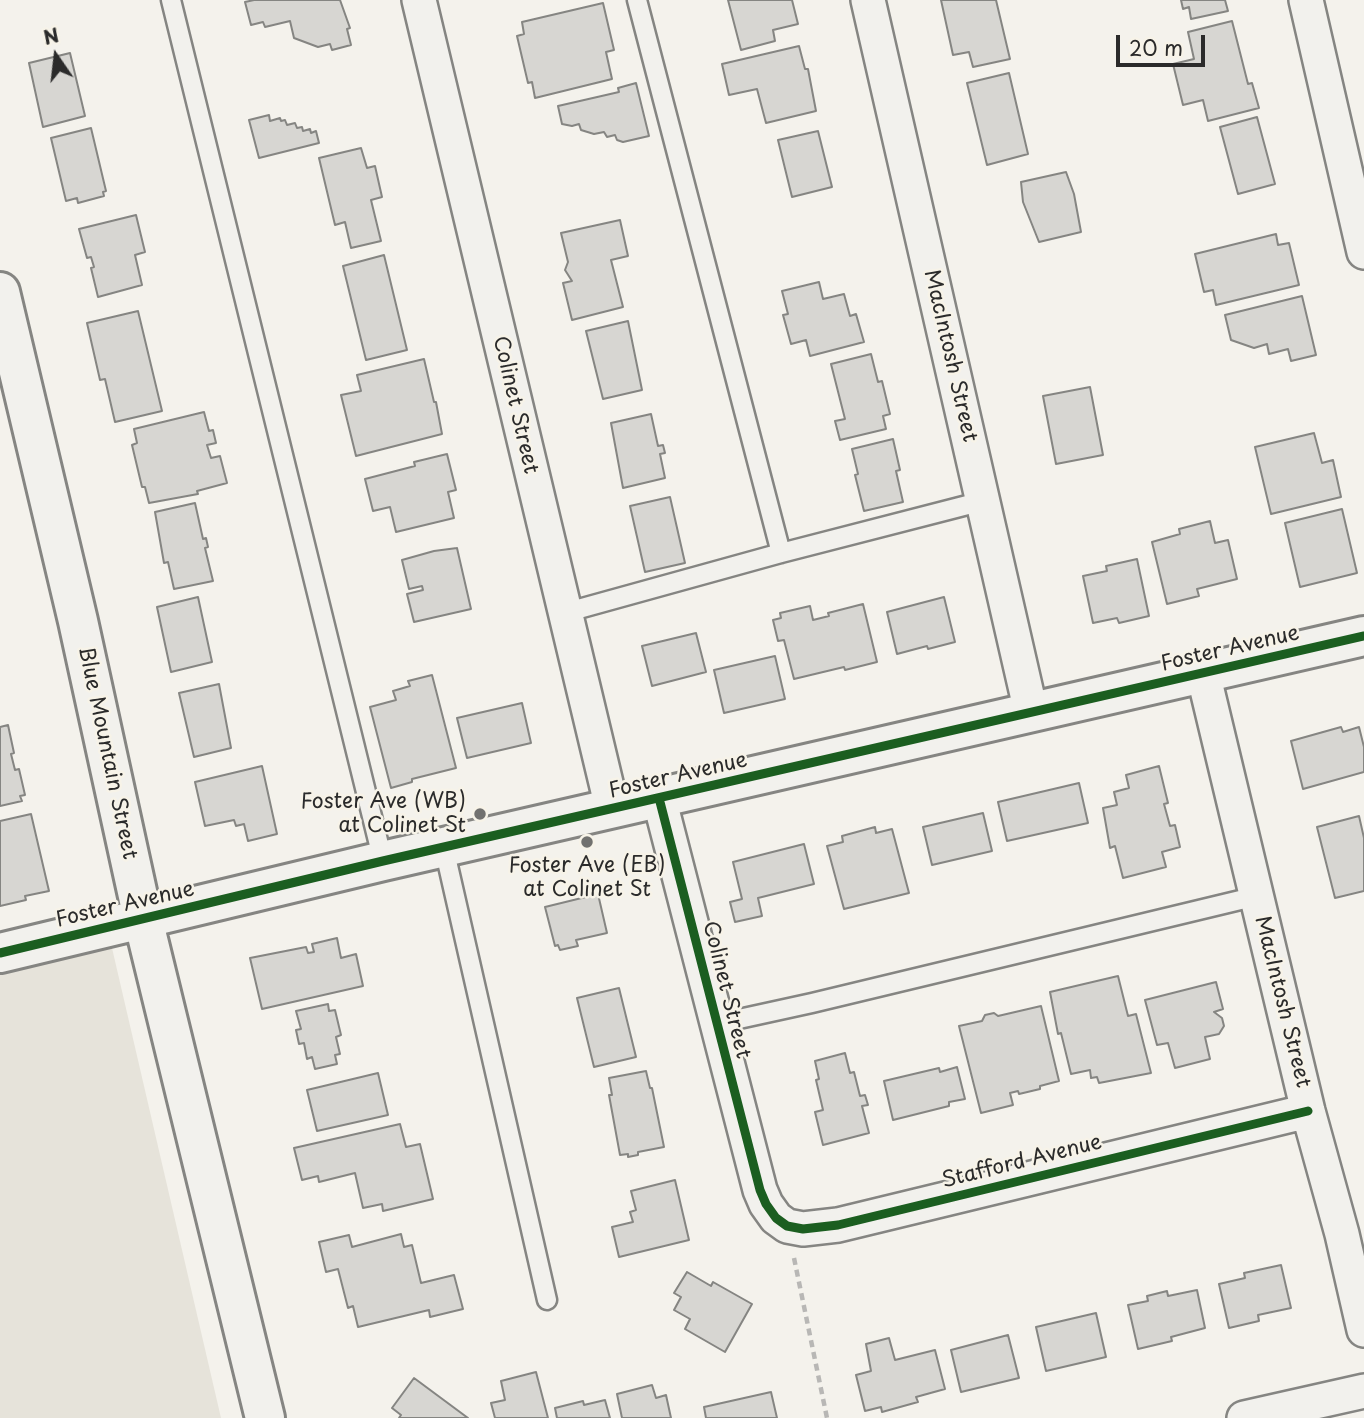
<!DOCTYPE html>
<style>
body{margin:0}
#map{position:relative;width:1364px;height:1418px;overflow:hidden;background:#f4f2ec;font-family:"Playpen Sans",sans-serif}
canvas{display:block}
.north{position:absolute;left:21px;top:21px;width:70px;height:70px;-webkit-text-stroke:5px #f7f3e8;paint-order:stroke;rotate:346deg;font-size:19px;font-weight:700;line-height:28px;text-align:center;color:#2b2b2b}
.north::after{content:'';display:block;margin:auto;width:24px;height:32px;background:#2b2b2b;clip-path:polygon(50% 0,100% 100%,50% 72%,0 100%)}
.scale{position:absolute;left:1116px;top:35px;width:89px;height:32px;box-sizing:border-box;border:4px solid #2b2b2b;border-top:0;padding-left:9px;font-size:21px;line-height:24px;white-space:nowrap;color:#2b2b2b;-webkit-text-stroke:5px #f7f3e8;paint-order:stroke}
</style>
<div id="map">
<canvas width="1364" height="1418"></canvas>
<div class="north">N</div>
<div class="scale">20 m</div>
</div>
<script>
const ctx = document.querySelector('canvas').getContext('2d');
ctx.lineJoin = 'round';
function fillPath(path, color) { ctx.fillStyle = color; ctx.fill(path, 'evenodd'); }
const toPath = rows => new Path2D(rows.map(r => 'M' + r).join(''));
function trace(path, color, width, dash) { ctx.strokeStyle = color; ctx.lineWidth = width; ctx.lineCap = dash ? 'butt' : 'round'; ctx.setLineDash(dash || []); ctx.stroke(path); }
function write(font, color, halo, rows, align = 'center') {
  ctx.font = font + ' "Playpen Sans",sans-serif'; ctx.lineWidth = 5; ctx.setLineDash([]); ctx.textBaseline = 'middle'; ctx.strokeStyle = halo; ctx.fillStyle = color; for (const [text, x, y, turn = 0] of rows) {
    ctx.save(); ctx.translate(x, y); ctx.rotate((+turn || 0) * Math.PI / 180); ctx.textAlign = isNaN(turn) ? turn : align; if (halo) ctx.strokeText(text, 0, 0); ctx.fillText(text, 0, 0); ctx.restore();
  }
}
const green = toPath([
 [112,948,221,1418,0,1418,0,974]
]);
const building = toPath([
 [254,0,340,0,350,28,347,29,351,45,332,50,330,44,318,47,294,38,290,21,265,27,263,22,251,25,245,2,254,0],
 [728,0,792,0,798,24,773,30,775,41,741,50,728,0],
 [941,0,996,0,1010,59,973,67,969,52,953,55,941,0],
 [1181,0,1225,0,1228,11,1191,19,1189,7,1183,9,1181,0],
 [603,3,614,50,606,52,612,79,535,98,532,82,528,83,517,36,524,34,522,22,603,3],
 [1232,21,1248,84,1252,83,1259,108,1208,121,1203,100,1183,105,1173,64,1194,59,1188,32,1232,21],
 [799,46,805,69,808,69,816,111,766,123,757,89,729,95,722,64,799,46],
 [70,53,85,116,43,127,29,63,70,53],
 [1009,73,1028,154,987,165,967,83,1009,73],
 [636,83,649,136,623,142,617,140,615,135,607,137,604,132,594,134,581,130,579,124,572,126,562,124,558,106,619,92,618,88,636,83],
 [269,115,270,121,280,118,281,121,285,120,287,125,295,123,297,128,302,127,303,131,310,129,311,133,316,131,319,143,259,158,249,120,269,115],
 [1257,117,1275,184,1238,194,1220,127,1257,117],
 [91,128,106,191,103,192,104,196,78,203,77,198,66,201,51,138,91,128],
 [818,131,832,187,792,197,778,140,818,131],
 [361,148,367,168,375,166,382,197,371,200,381,241,351,248,345,222,335,225,319,158,361,148],
 [1066,172,1074,194,1081,232,1039,242,1023,202,1021,182,1066,172],
 [136,215,145,252,135,255,142,285,98,297,91,268,94,267,91,257,87,258,79,229,136,215],
 [620,220,628,256,611,260,623,307,572,320,563,283,572,281,565,270,568,262,561,233,620,220],
 [1276,234,1278,245,1289,243,1299,285,1216,305,1213,290,1204,292,1195,254,1276,234],
 [384,255,407,350,366,360,343,266,384,255],
 [819,282,823,299,844,294,850,316,856,314,864,342,810,356,806,340,791,344,783,315,788,314,782,291,819,282],
 [1302,296,1316,355,1291,361,1288,349,1269,354,1267,344,1254,348,1231,340,1225,315,1302,296],
 [138,311,162,411,115,422,105,379,100,380,87,323,138,311],
 [628,321,642,390,603,399,586,331,628,321],
 [871,354,878,382,882,381,890,414,883,416,886,429,840,440,835,421,845,419,831,364,871,354],
 [424,359,434,402,436,402,442,434,356,456,341,395,361,391,357,375,424,359],
 [1090,387,1103,455,1056,464,1043,396,1090,387],
 [204,412,209,431,213,430,216,443,207,445,211,458,220,456,227,483,197,491,198,494,149,503,145,487,142,487,132,445,137,443,134,429,204,412],
 [651,414,658,446,663,445,665,453,660,454,665,478,623,488,611,423,651,414],
 [1314,433,1322,463,1333,460,1341,497,1271,514,1255,447,1314,433],
 [893,439,900,470,896,471,903,502,864,511,855,475,858,474,852,449,893,439],
 [447,454,456,490,448,492,454,518,396,532,390,507,373,511,365,479,415,466,414,462,447,454],
 [670,497,685,563,645,572,630,506,670,497],
 [195,503,203,539,206,538,208,547,205,548,213,581,174,589,168,562,164,563,155,512,195,503],
 [1342,509,1357,573,1300,587,1285,523,1342,509],
 [1210,521,1215,543,1228,540,1237,579,1197,589,1199,596,1167,604,1152,542,1180,534,1179,529,1210,521],
 [457,548,471,609,414,622,407,594,423,590,422,586,409,589,402,560,434,551,457,548],
 [1137,559,1149,616,1119,623,1117,618,1093,623,1083,576,1107,571,1106,566,1137,559],
 [198,597,212,662,171,672,157,607,198,597],
 [944,597,955,642,928,649,927,646,897,654,887,612,944,597],
 [863,604,877,662,845,670,844,667,794,679,784,640,778,641,773,620,781,618,780,613,810,606,813,620,829,616,828,613,863,604],
 [696,633,706,672,652,686,642,646,696,633],
 [775,656,785,699,724,713,714,670,775,656],
 [432,675,456,768,412,779,412,782,391,788,370,707,396,700,393,691,410,686,408,681,432,675],
 [219,684,231,748,194,757,179,693,219,684],
 [522,703,531,743,467,758,457,718,522,703],
 [8,725,14,753,11,754,15,770,19,769,25,795,20,796,22,801,0,806,0,727,8,725],
 [1341,727,1343,732,1359,727,1364,747,1364,772,1303,789,1291,741,1341,727],
 [262,766,277,834,248,841,244,824,236,826,234,820,205,826,195,782,262,766],
 [1159,766,1168,803,1164,804,1170,826,1175,825,1180,847,1162,852,1166,867,1123,878,1115,846,1110,848,1103,808,1117,805,1114,792,1129,788,1126,775,1159,766],
 [1079,783,1088,823,1007,841,998,802,1079,783],
 [983,813,992,851,932,865,923,827,983,813],
 [31,814,49,891,25,896,26,900,0,906,0,821,31,814],
 [1359,816,1364,838,1364,891,1335,898,1317,827,1359,816],
 [875,827,876,833,892,829,909,893,844,909,827,846,843,842,842,836,875,827],
 [804,844,814,884,758,898,762,916,735,922,730,902,742,899,733,862,804,844],
 [598,894,607,933,576,940,578,946,560,950,558,945,555,946,545,907,598,894],
 [337,938,341,958,356,954,363,986,262,1009,250,958,306,947,308,953,314,952,312,944,337,938],
 [1118,976,1128,1016,1136,1014,1151,1073,1099,1083,1097,1077,1091,1078,1090,1070,1071,1074,1061,1033,1058,1034,1050,992,1118,976],
 [1216,982,1223,1009,1214,1012,1222,1018,1224,1026,1219,1034,1205,1037,1210,1059,1175,1068,1168,1043,1157,1045,1145,1000,1216,982],
 [619,988,636,1057,594,1067,577,998,619,988],
 [328,1004,329,1011,335,1010,341,1035,336,1037,340,1054,335,1055,337,1064,315,1069,312,1057,307,1059,304,1043,299,1044,296,1030,301,1029,296,1011,328,1004],
 [1041,1006,1059,1081,1040,1086,1040,1089,1019,1094,1018,1091,1010,1093,1013,1105,981,1113,959,1026,982,1021,985,1015,994,1013,998,1016,1041,1006],
 [845,1053,850,1073,854,1072,860,1096,865,1095,868,1105,862,1106,869,1133,823,1145,815,1112,823,1110,816,1080,819,1079,815,1061,845,1053],
 [957,1067,965,1099,949,1102,949,1106,893,1120,884,1081,939,1068,940,1072,957,1067],
 [646,1071,650,1088,652,1088,664,1147,638,1152,638,1155,628,1157,628,1154,620,1155,609,1095,612,1095,609,1078,646,1071],
 [378,1073,388,1115,317,1131,307,1090,378,1073],
 [400,1124,406,1147,420,1144,433,1199,383,1211,382,1204,363,1208,355,1173,319,1182,318,1176,302,1180,294,1148,400,1124],
 [675,1180,689,1240,619,1257,612,1227,633,1222,630,1212,636,1210,631,1191,675,1180],
 [401,1234,404,1247,412,1245,421,1283,454,1275,463,1309,430,1317,429,1310,358,1327,353,1306,348,1308,338,1269,326,1272,319,1242,349,1235,352,1247,401,1234],
 [1281,1265,1291,1308,1258,1315,1259,1321,1229,1328,1219,1284,1245,1278,1244,1273,1281,1265],
 [687,1272,711,1286,713,1282,752,1304,725,1352,685,1329,690,1319,674,1310,681,1297,674,1293,687,1272],
 [1197,1290,1205,1328,1171,1337,1172,1341,1138,1349,1128,1305,1148,1301,1147,1296,1167,1291,1168,1296,1197,1290],
 [1096,1313,1106,1357,1046,1371,1036,1327,1096,1313],
 [1008,1335,1019,1378,961,1392,951,1350,1008,1335],
 [889,1338,895,1360,935,1350,945,1389,916,1397,918,1402,882,1412,881,1407,865,1411,856,1375,871,1371,866,1344,889,1338],
 [536,1372,548,1418,495,1418,491,1403,505,1400,501,1381,536,1372],
 [414,1378,468,1418,399,1418,401,1415,392,1408,414,1378],
 [652,1385,656,1398,666,1395,671,1418,622,1418,617,1394,652,1385],
 [771,1392,777,1418,706,1418,704,1407,771,1392],
 [605,1400,610,1418,557,1418,555,1408,583,1401,584,1405,605,1400]
]);
const path = toPath([
 [794,1258,827,1418]
]);
const lane = toPath([
 [171,0,383,861],
 [637,0,781,553],
 [564,613,781,553,983,501],
 [444,848,547,1300],
 [716,1024,812,1003,1257,896]
]);
const street = toPath([
 [419,0,612,808],
 [868,0,1031,712],
 [1306,0,1364,252],
 [1203,673,1308,1111,1342,1234,1364,1330],
 [659,798,760,1190,766,1204,776,1218,787,1226,803,1229,838,1225,1308,1111],
 [1244,1418,1364,1391]
]);
const secondary = toPath([
 [0,292,78,621,143,919,265,1418],
 [0,953,383,861,1364,636]
]);
const cycleway = toPath([
 [659,798,760,1190,766,1204,776,1218,787,1226,803,1229,838,1225,1308,1111],
 [0,953,383,861,1364,636]
]);
const markers = [
 [480,814,7,"#71716f"],
 [587,842,7,"#71716f"]
];
const streetNames = [
 ["MacIntosh Street",950,356,77],
 ["Colinet Street",515,405,77],
 ["Foster Avenue",1230,649,-13],
 ["Blue Mountain Street",107,753,78],
 ["Foster Avenue",678,776,-13],
 ["Foster Avenue",125,905,-13],
 ["Colinet Street",726,990,76],
 ["MacIntosh Street",1282,1002,76],
 ["Stafford Avenue",1022,1162,-14]
];
const poiNames = [
 ["Foster Ave (WB)",466,802],
 ["at Colinet St",466,826],
 ["Foster Ave (EB)",587,866,"center"],
 ["at Colinet St",587,890,"center"]
];
fillPath(green, '#e6e3da');
fillPath(building, '#d7d6d2');
trace(building, '#858582', 2);
trace(lane, '#858582', 23);
trace(street, '#858582', 38);
trace(secondary, '#858582', 44);
trace(path, '#b8b7b5', 4.5, [7, 5]);
trace(lane, '#f2f1ed', 18);
trace(street, '#f2f1ed', 33);
trace(secondary, '#f2f1ed', 38);
trace(cycleway, '#1b5e20', 9);
for (const [x, y, r, color] of markers) { const dot = new Path2D(); dot.arc(x, y, r, 0, 2 * Math.PI); ctx.fillStyle = color; ctx.fill(dot); trace(dot, '#f7f3e8', 2.5); }
write('21px', '#2b2b2b', '#f7f3e8', streetNames);
write('21px', '#2b2b2b', '#f7f3e8', poiNames, 'right');
</script>
